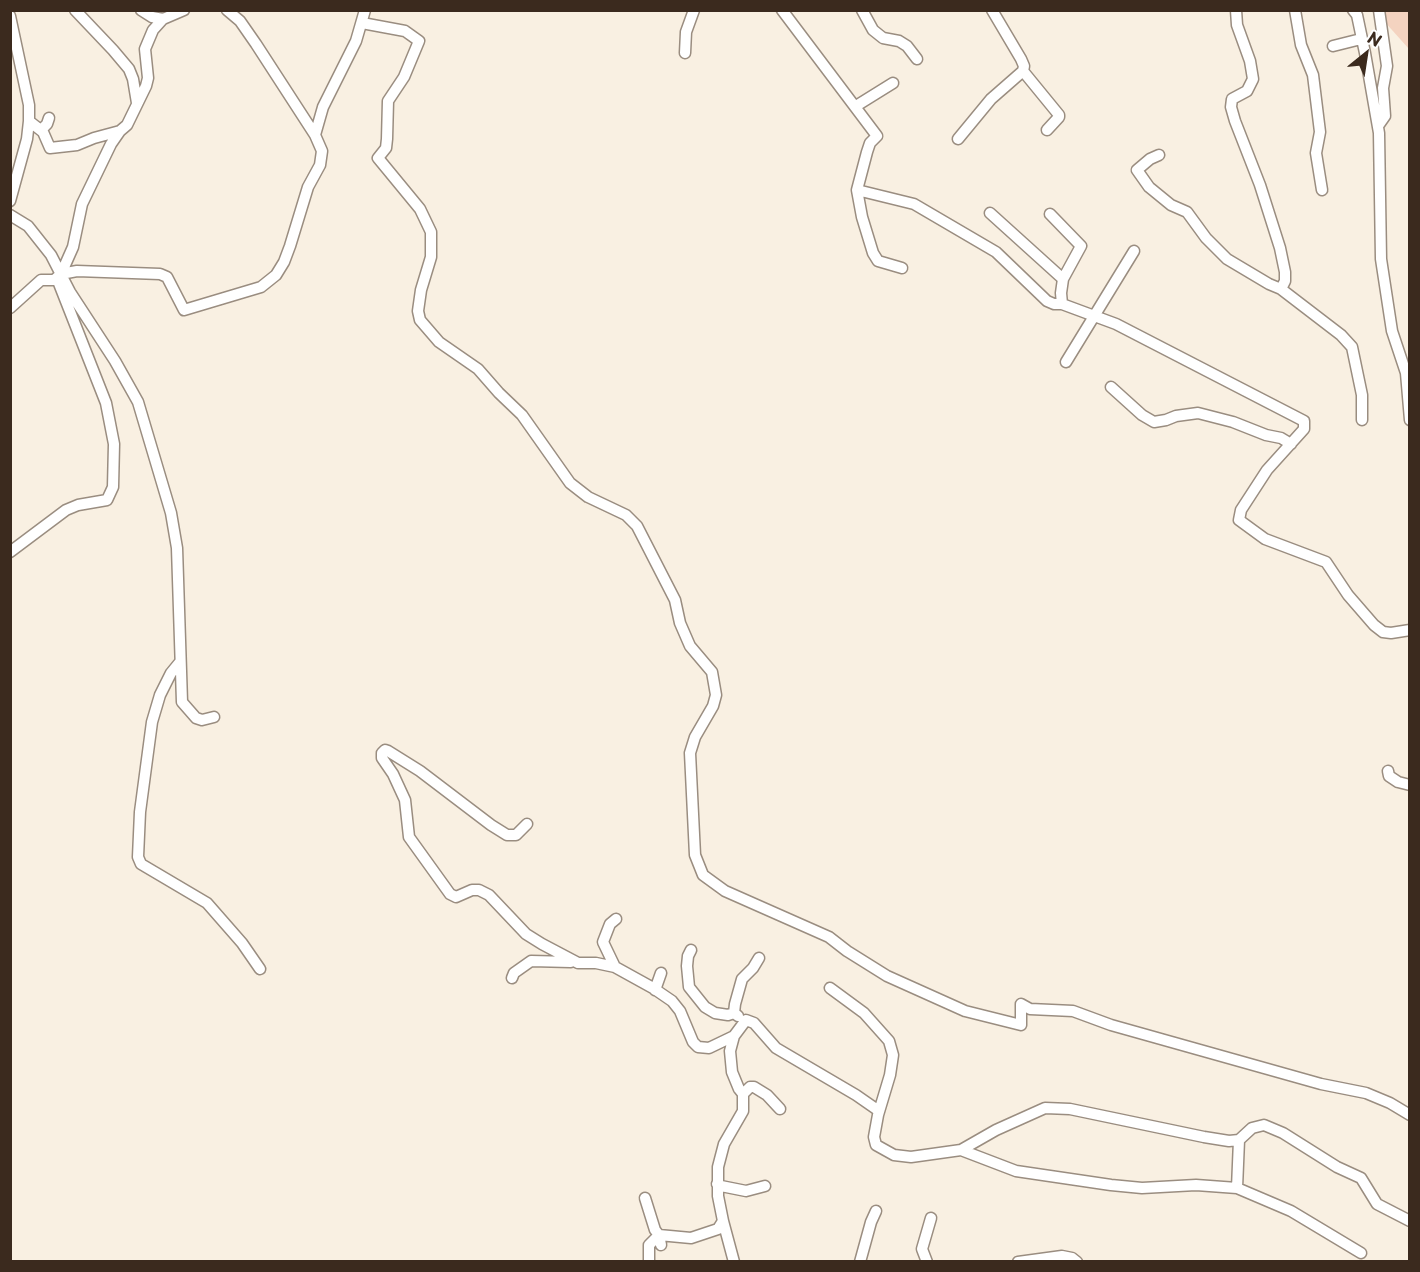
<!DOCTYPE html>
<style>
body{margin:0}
#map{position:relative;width:1420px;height:1272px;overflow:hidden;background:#f9f0e2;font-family:"Playpen Sans",sans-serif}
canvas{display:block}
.frame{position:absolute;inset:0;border:12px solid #3b2a1e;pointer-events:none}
.north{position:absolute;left:1336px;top:24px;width:60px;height:60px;-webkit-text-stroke:4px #fff;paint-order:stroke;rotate:30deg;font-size:16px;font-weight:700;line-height:24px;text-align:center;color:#3b2a1e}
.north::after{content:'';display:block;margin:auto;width:21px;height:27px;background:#3b2a1e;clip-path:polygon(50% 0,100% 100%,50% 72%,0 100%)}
</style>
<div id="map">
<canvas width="1420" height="1272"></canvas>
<div class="frame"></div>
<div class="north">N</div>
</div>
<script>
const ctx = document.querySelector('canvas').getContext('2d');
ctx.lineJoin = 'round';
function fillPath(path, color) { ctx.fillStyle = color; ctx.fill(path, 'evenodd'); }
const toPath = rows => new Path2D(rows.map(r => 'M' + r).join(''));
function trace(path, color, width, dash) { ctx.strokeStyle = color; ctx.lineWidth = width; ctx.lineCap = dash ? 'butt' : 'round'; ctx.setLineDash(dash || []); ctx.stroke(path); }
const built = toPath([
 [1375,11,1409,11,1409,49]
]);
const minor = toPath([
 [75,10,113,50,129,69,133,79,137,103],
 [141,10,152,17,163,19,184,10],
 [782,10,877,136,870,143,867,152,857,190,862,217,873,253,878,261,902,268],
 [862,10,873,30,883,38,899,41,907,46,917,59],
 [992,10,1021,59,1024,66,1023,71,1059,115,1059,117,1047,130],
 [1236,10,1237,25,1250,61,1253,79,1247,91,1232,99,1231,107,1235,121,1260,185,1280,248,1285,272,1285,281,1281,289,1341,335,1352,347,1362,395,1362,420],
 [1295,10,1301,45,1313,75,1320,132,1316,153,1322,190],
 [1353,10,1357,15,1365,53,1379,133,1381,259,1392,331,1406,373,1410,420],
 [10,16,29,105,29,121,27,139,10,201],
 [362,23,405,31,419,41,404,77,388,101,387,139,386,148,378,158,420,209,431,232,431,257,421,290,418,311,420,320,439,342,478,369,499,393,522,415,570,483,588,497,626,515,637,526,675,600,680,623,690,646,712,672,716,695,713,706,695,737,690,753,695,855,703,875,725,891,829,937,847,951,887,976,965,1011,1021,1025,1021,1004,1030,1009,1073,1011,1111,1025,1321,1084,1366,1093,1390,1103,1410,1115],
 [1333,46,1361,39],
 [685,53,686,32,694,10],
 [856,106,893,83],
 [29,121,43,132,50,148,77,145,94,138,120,131,127,125,146,86,148,78,145,49,153,30,163,19],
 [1378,126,1385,116,1383,88,1387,66,1379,10],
 [41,130,47,124,49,118],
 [315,135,323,107,356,41,365,10],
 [958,139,991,99,1023,71],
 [1159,155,1150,159,1137,170,1149,187,1171,205,1187,212,1206,238,1227,259,1269,284,1281,289],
 [857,190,914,204,996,252,1047,301,1054,304,1062,304,1116,324,1304,421,1304,429,1267,470,1241,510,1239,520,1265,539,1326,562,1348,595,1374,625,1383,632,1391,633,1410,630],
 [990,213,1063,279],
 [1050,214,1081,246,1063,279,1061,293,1062,304],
 [10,215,28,226,51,255,70,292,115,361,138,402,171,513,177,548,182,702,196,718,202,720,214,717],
 [61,274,77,271,160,274,167,277,184,310,261,287,276,275,284,262,290,246,308,187,320,165,322,151,315,135,256,44,240,21,227,10],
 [10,308,41,280,54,280,61,274,73,247,82,204,111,144,120,131],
 [1066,362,1134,251],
 [1111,387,1142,415,1154,422,1166,420,1176,416,1198,413,1233,422,1266,435,1281,438,1291,444],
 [10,552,66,510,78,505,107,500,113,487,114,444,106,403,58,281],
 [180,662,171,673,160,695,152,722,140,812,138,857,141,864,207,903,242,943,260,969],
 [1388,771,1389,776,1398,782,1410,785],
 [527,824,516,835,507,835,491,825,420,771,388,751,385,750,382,753,382,758,393,774,405,800,409,837,450,894,456,897,472,890,479,890,489,895,526,934,542,944,578,963,596,963,615,967,653,988,672,1001,680,1011,693,1042,698,1047,709,1048,734,1036],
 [691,950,688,956,687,966,689,987,705,1007,715,1013,728,1015,734,1013],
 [615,967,603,942,610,924,616,919],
 [512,978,514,973,531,961,571,962],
 [830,988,864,1013,889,1041,893,1055,890,1075,878,1115,874,1137,876,1145,894,1155,911,1157,961,1150,996,1130,1045,1108,1070,1109,1204,1137,1229,1141,1239,1140],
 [655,990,661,973],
 [738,1016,734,1013,735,1004,742,979,753,968,759,958],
 [743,1094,750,1087,754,1087,767,1095,780,1109],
 [961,1150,1016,1171,1111,1185,1142,1188,1196,1185,1237,1188,1239,1140,1252,1128,1264,1125,1283,1133,1337,1167,1361,1178,1377,1204,1410,1221],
 [717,1184,721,1186,746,1191,765,1186],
 [1237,1188,1291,1211,1361,1253],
 [645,1198,655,1230,659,1235,691,1238,718,1229,723,1221,718,1196,718,1167,724,1144,743,1111,743,1094,739,1089,732,1072,730,1051,734,1036,746,1020,754,1023,776,1048,856,1095,879,1111],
 [723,1221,734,1262],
 [649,1262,649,1245,659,1235,661,1245],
 [860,1262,871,1222,876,1211],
 [927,1262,922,1249,931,1218],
 [1018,1262,1062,1256,1072,1258,1077,1262]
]);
fillPath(built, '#f4d3c0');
trace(minor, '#9a8d80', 13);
trace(minor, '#fff', 10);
</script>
